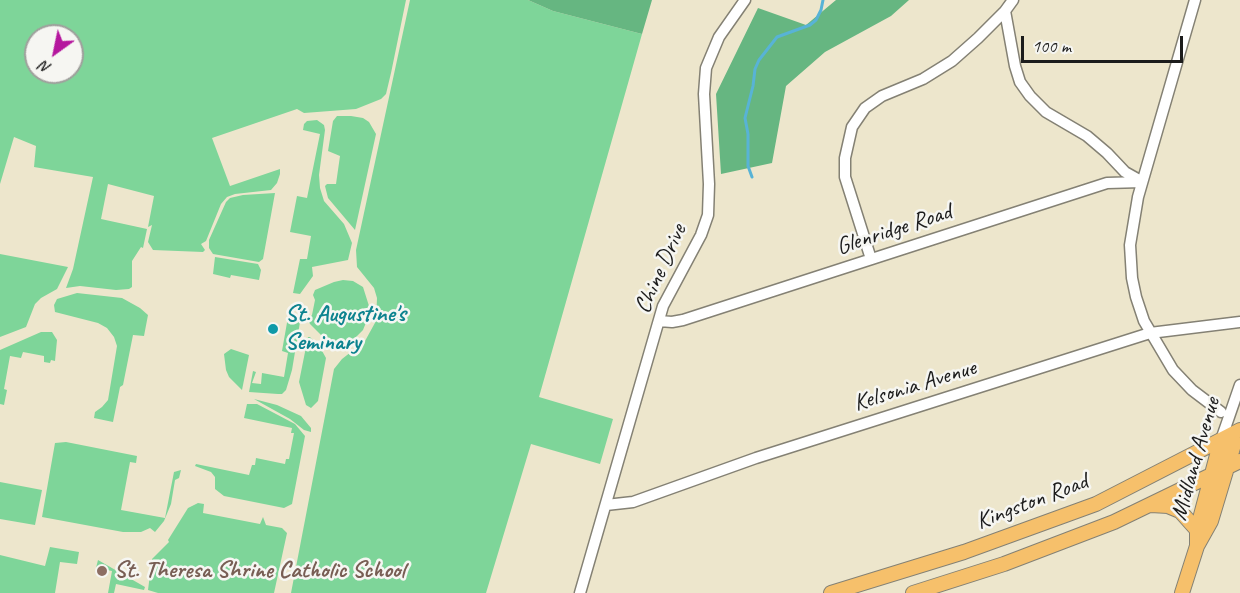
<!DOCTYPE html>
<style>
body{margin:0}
#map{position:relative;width:1240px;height:593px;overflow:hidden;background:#ede6cc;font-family:Caveat,sans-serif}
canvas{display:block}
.north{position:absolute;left:24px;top:24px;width:60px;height:60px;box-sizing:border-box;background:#f6f6f2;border:2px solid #9f9f9c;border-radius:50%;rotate:213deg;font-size:16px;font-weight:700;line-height:24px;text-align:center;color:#1c1c1c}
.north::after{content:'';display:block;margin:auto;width:21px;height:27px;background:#b5179e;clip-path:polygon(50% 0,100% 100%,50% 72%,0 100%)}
.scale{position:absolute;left:1021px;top:36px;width:162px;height:27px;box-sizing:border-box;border:3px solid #1c1c1c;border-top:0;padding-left:8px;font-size:18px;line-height:21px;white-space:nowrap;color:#1c1c1c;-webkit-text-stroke:4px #f6f6f2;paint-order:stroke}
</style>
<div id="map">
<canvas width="1240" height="593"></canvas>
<div class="north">N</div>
<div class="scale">100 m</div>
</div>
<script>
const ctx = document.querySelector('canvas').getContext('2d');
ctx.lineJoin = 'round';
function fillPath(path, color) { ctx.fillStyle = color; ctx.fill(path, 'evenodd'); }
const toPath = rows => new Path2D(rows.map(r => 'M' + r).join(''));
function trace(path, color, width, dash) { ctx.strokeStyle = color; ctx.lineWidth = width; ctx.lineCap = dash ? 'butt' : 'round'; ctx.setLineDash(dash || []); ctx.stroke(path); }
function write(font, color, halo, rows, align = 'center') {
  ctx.font = font + ' Caveat,sans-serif'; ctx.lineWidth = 5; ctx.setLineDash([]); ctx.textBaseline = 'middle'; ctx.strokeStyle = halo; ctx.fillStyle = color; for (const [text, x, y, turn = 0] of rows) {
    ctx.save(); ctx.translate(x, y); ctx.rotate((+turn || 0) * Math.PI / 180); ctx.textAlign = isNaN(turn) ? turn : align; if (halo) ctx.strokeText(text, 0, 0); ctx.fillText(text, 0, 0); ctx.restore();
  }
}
const green = toPath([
 [0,0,406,0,391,73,386,94,381,99,356,109,304,113,297,109,212,138,230,186,280,169,280,174,277,183,271,190,235,194,227,197,221,204,206,241,201,244,205,250,203,252,153,250,148,242,152,225,148,227,154,196,108,184,101,219,147,229,143,248,141,247,132,261,132,287,129,289,116,290,80,286,66,288,73,269,93,177,34,167,36,146,14,137,0,184],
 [36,36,72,36,72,72,36,72],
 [410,0,528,0,553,11,642,34,539,397,613,419,600,464,531,444,486,593,291,593,334,369,342,359,365,341,376,321,377,298,374,288,357,267,356,250],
 [337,116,351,116,363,118,369,122,376,134,355,230,328,198,325,186,327,184,336,184,340,156,328,151,333,121],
 [317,120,324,125,325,130,319,175,320,188,324,201,344,224,352,243,348,260,312,267,313,276,300,294,293,293,300,259,307,259,311,236,290,232,297,196,307,198,320,134,303,130,304,124,307,121],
 [275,193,263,259,259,262,213,254,209,248,209,240,226,202,230,198,243,195],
 [0,254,68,267,57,289,41,298,35,304,26,327,0,337],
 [215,257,258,264,261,270,259,280,231,275,230,278,213,274],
 [343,280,353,281,363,287,369,306,369,315,363,330,350,343,340,347,330,344,310,324,308,320,312,315,315,300,313,295,315,290,334,282],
 [77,293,122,298,140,308,148,315,144,336,133,335,123,385,120,387,113,422,94,418,95,412,102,407,108,400,117,346,114,337,107,328,98,323,55,312,54,305,57,299],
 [288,317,300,322,292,370,286,390,282,394,278,394,249,392,253,371,256,372,252,383,261,384,262,373,284,377,288,353,282,351],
 [41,332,52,332,57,340,55,361,51,360,50,363,44,362,44,356,23,352,21,358,10,356,4,389,7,390,4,405,0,404,0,350],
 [308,337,310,337,321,349,326,358,318,401,311,408,306,405,299,382],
 [231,349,249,355,242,390,229,377,226,370,224,354],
 [254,399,277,405,301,416,311,428,311,432,304,430,290,419],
 [247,404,257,404,295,424,305,436,292,504,284,508,224,496,215,489,215,477,211,472,195,466,196,464,249,475,252,465,255,465,256,458,285,464,286,459,289,459,294,433,291,433,292,428,244,418],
 [66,442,137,456,136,463,130,462,121,510,165,518,174,472,181,470,179,478,175,480,171,504,164,521,155,532,150,528,141,532,123,532,42,517,55,443],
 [0,482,42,490,35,525,0,519],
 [198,503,204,504,203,513,260,524,263,517,266,525,282,528,287,533,274,593,158,593,148,590,152,559,169,542,168,540,188,508],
 [50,547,79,552,77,564,60,562,55,593,0,593,0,555,45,566],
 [98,560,145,587,144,590,116,584,114,593,108,593,112,571,96,568]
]);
const forest = toPath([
 [528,0,652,0,642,34,553,11],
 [836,0,909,0,891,16,825,52,786,86,772,163,721,174,716,94,758,8,806,25]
]);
const stream = toPath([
 [752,177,748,166,748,134,745,118,753,86,755,69,759,60,777,37,810,25,816,20,821,10,823,0]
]);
const minor = toPath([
 [1195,0,1138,197,1130,245,1132,278,1136,297,1144,321,1173,370,1192,390,1221,412],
 [1005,11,1015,66,1020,82,1030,96,1046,112,1087,136,1107,153,1125,172,1141,181],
 [871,259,845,177,845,158,852,127,865,108,882,96,923,79,952,61,978,38,1005,11,1013,0],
 [659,321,672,322,683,320,1107,183,1142,182],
 [1221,440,1240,385],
 [606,505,633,502,756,458,1150,333,1240,322],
 [580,593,663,306,701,235,708,215,709,184,704,94,706,68,719,37,745,0]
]);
const major = toPath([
 [1151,505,1168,506,1180,511,1197,530],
 [1197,544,1197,530,1221,440],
 [831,593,964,552,1096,504,1240,430],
 [913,593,1004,564,1114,522,1240,461],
 [1182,593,1197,546,1211,521,1238,431]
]);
const markers = [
 [273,329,6,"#0f9aa8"],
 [102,571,6,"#8d6e63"]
];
const streetNames = [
 ["Glenridge Road",894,230,-18],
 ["Chine Drive",661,269,-66],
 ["Kelsonia Avenue",915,386,-17],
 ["Midland Avenue",1196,459,-74],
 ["Kingston Road",1032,502,-21]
];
const cultureNames = [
 ["St. Augustine's",285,315],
 ["Seminary",285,343]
];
const educationNames = [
 ["St. Theresa Shrine Catholic School",114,571]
];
fillPath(green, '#7ed599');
fillPath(forest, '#66b681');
trace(stream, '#58b3d6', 3);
trace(minor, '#848174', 13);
trace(major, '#848174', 16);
trace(minor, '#fff', 10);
trace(major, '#f6c06b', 14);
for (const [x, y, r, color] of markers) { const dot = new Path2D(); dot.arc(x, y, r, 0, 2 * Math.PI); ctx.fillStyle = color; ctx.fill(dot); trace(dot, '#f6f6f2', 2); }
write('24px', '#1c1c1c', '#f6f6f2', streetNames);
write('bold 24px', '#0d838f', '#f6f6f2', cultureNames, 'left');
write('bold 24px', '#785e54', '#f6f6f2', educationNames, 'left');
</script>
